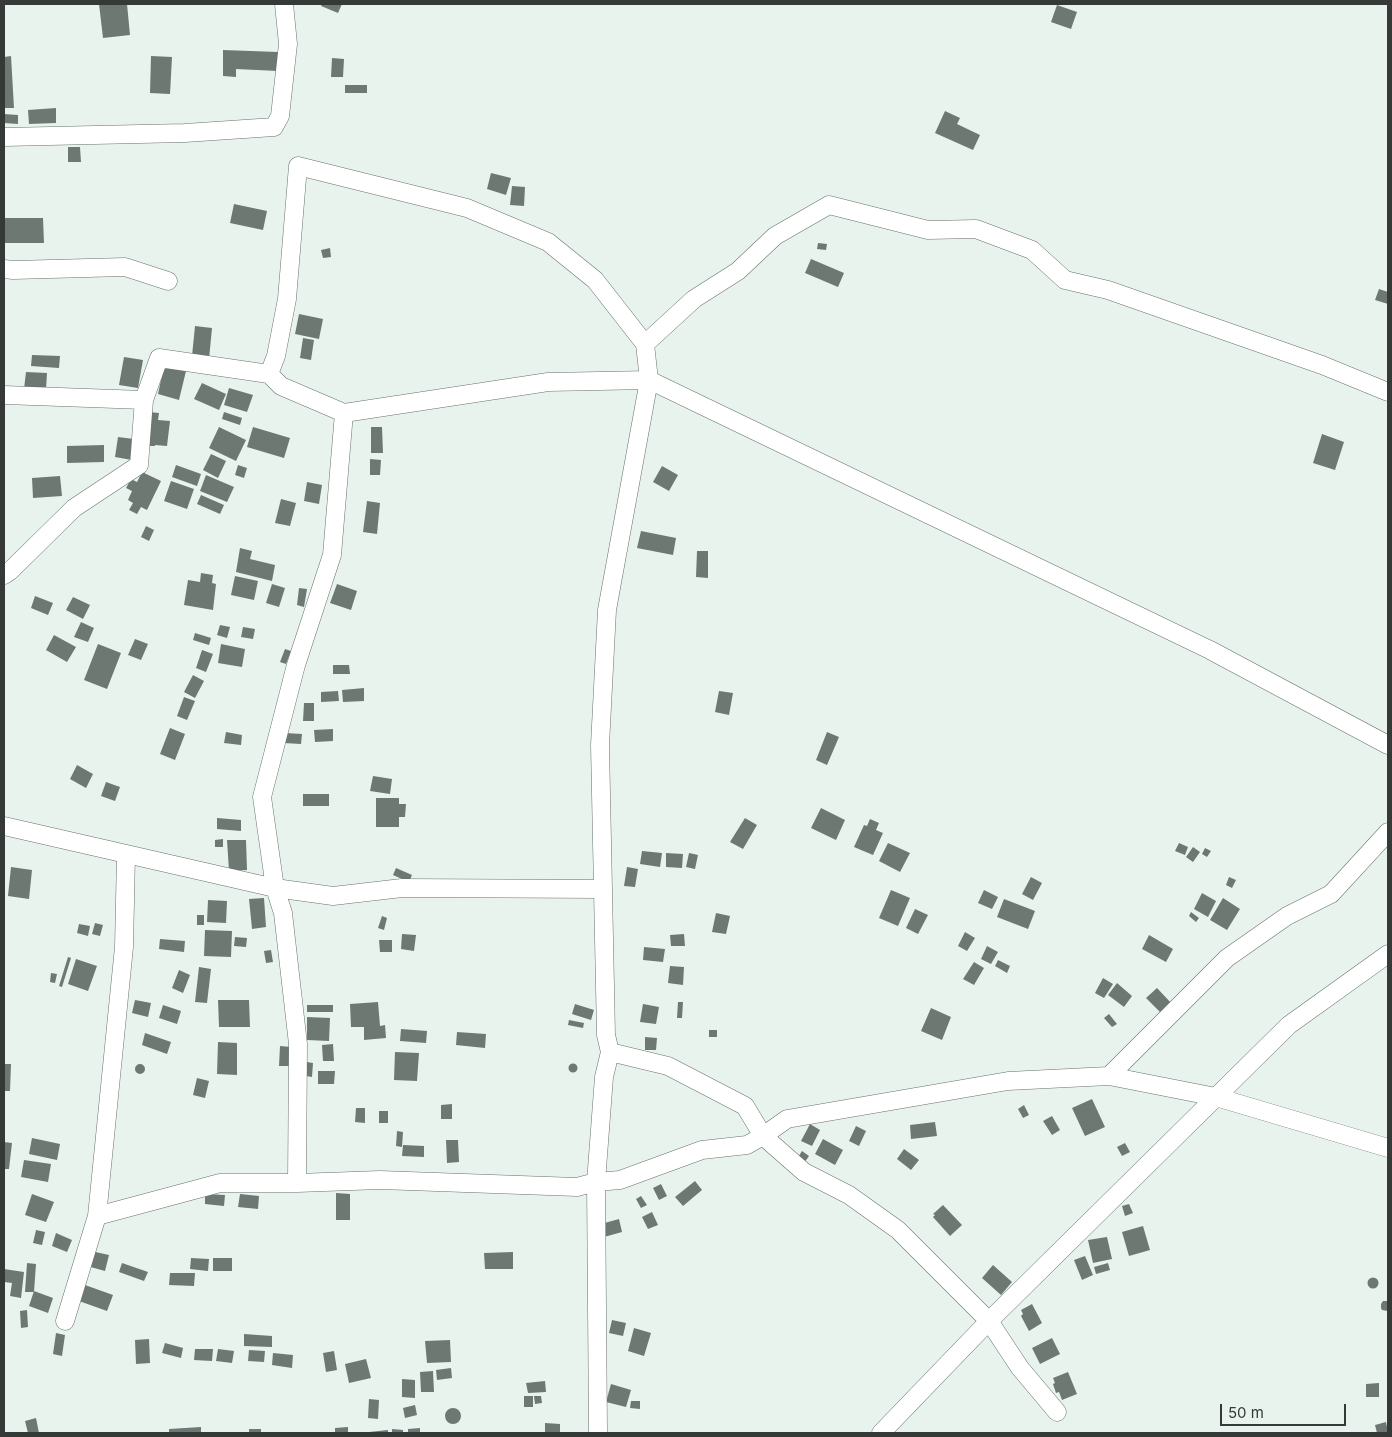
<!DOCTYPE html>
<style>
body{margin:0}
#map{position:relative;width:1392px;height:1437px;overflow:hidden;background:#e8f3ee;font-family:Inter,sans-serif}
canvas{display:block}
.frame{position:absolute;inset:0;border:5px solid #353937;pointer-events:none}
.scale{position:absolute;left:1220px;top:1404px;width:126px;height:22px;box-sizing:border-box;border:2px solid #353937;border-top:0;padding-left:6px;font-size:15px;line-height:18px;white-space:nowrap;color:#353937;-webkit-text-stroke:4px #e8f3ee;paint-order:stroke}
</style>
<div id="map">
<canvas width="1392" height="1437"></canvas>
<div class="frame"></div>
<div class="scale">50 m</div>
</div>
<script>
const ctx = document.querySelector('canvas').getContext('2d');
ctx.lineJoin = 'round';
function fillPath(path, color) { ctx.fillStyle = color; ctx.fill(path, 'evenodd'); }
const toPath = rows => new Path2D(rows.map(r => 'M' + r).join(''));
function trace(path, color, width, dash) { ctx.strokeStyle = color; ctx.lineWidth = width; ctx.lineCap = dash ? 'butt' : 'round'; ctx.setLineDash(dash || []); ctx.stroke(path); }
const building = toPath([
 [99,4,127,4,130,35,103,38],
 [322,4,342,4,338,13,321,6],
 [1057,5,1077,12,1071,29,1051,22],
 [223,50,278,52,278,71,236,69,236,77,223,76],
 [11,56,14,108,4,108,4,57],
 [151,56,172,57,170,94,150,93],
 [332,58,344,59,343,77,331,77],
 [345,85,367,85,367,93,345,93],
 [56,108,56,123,29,124,28,110],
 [945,111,960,118,957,124,980,135,973,150,935,133],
 [4,114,18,115,18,124,4,123],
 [68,147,80,147,81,162,68,162],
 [491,173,511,178,506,195,487,189],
 [512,186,525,187,524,206,510,205],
 [234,204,267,211,263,230,230,223],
 [4,218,43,218,44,243,4,243],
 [818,243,827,244,826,250,817,249],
 [330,248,331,257,323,258,321,250],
 [811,259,844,273,838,287,805,273],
 [1379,289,1388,292,1388,304,1375,300],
 [299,314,323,319,319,339,295,334],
 [195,326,212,328,209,359,192,356],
 [303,338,314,340,311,360,300,358],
 [32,355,60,356,59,368,31,366],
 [124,357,143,360,138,388,119,385],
 [164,366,186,371,179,400,158,394],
 [26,372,47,373,46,390,24,389],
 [202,383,226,394,219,410,194,399],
 [229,388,253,395,247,412,224,405],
 [149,412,159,413,158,420,170,421,167,446,155,445,155,446,146,446],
 [224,412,242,418,240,425,222,419],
 [219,427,246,440,236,461,209,448],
 [253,427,290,438,284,458,247,447],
 [371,427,382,427,383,453,371,453],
 [1322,434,1344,442,1335,470,1313,463],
 [118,437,134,439,132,460,115,457],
 [104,445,104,462,67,463,67,446],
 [211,454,226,461,218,478,203,470],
 [370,459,381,460,380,475,370,475],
 [176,465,201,474,197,486,172,477],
 [238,465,247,468,244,478,235,475],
 [662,466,678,475,669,491,653,482],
 [142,472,161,481,147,510,141,507,137,514,129,510,133,503,128,500,132,491,126,488,131,479,137,482],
 [206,475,234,487,227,502,200,491],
 [60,476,62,496,33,498,32,478],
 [171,481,194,489,187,509,164,501],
 [307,482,322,485,319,504,304,501],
 [201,495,224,505,220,514,197,504],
 [281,499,296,503,290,526,275,523],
 [367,501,380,503,377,534,363,532],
 [146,526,154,530,149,541,141,537],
 [641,531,676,538,673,555,637,548],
 [240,548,252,551,250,559,275,565,272,581,236,572],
 [697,551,708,551,708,578,696,577],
 [201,573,213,575,212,583,216,584,213,610,184,605,188,580,200,582],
 [235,576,258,581,254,600,231,595],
 [272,584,285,588,279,607,266,603],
 [337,584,357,591,351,610,330,603],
 [299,588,307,589,304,607,297,605],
 [35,596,53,603,48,615,31,608],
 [73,597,90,605,83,619,66,610],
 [81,622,94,628,88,642,74,637],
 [220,625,230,627,227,638,217,635],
 [243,627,255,629,253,639,241,637],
 [195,633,211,638,209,645,193,640],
 [54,635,76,647,67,662,46,650],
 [135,639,148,644,141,660,128,655],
 [98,644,121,653,107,689,84,680],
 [221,644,245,649,242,667,218,663],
 [285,649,291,651,286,664,280,662],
 [202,650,213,654,206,672,196,668],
 [333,665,349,665,350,674,333,674],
 [193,675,204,681,195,698,184,692],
 [364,688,364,701,343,702,342,690],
 [338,691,339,701,321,702,321,692],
 [719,691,733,693,729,715,715,712],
 [184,697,195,701,187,720,177,716],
 [304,703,314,703,314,721,303,721],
 [170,728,185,734,175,760,160,754],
 [333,729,333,741,315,742,314,730],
 [226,732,242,735,241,745,224,743],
 [827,732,839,737,827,765,816,760],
 [285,733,302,734,301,744,284,743],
 [77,765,93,774,86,788,70,779],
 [373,776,392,779,390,794,370,791],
 [106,782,120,787,115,801,101,796],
 [303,794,329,794,329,806,303,806],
 [376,798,399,798,399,804,406,804,405,817,399,817,399,827,376,827],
 [821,808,845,820,836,840,811,828],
 [217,818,241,820,241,831,217,829],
 [745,818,757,825,743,849,730,842],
 [870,819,879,823,876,830,883,833,873,855,854,847,864,825,867,826],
 [223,839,223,847,215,847,215,840],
 [227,840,246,840,247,870,229,871],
 [888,843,910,853,900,872,879,861],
 [1179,843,1188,847,1185,855,1175,851],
 [1193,847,1200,852,1193,862,1186,857],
 [1205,848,1211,851,1207,857,1202,854],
 [642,851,662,853,660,867,640,864],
 [666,853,683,854,682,868,666,867],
 [689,853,698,855,695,869,686,867],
 [11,867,32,870,29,899,8,896],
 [627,867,638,869,635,887,624,886],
 [396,868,412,875,409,882,393,875],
 [1031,877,1042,883,1033,900,1022,894],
 [1229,877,1236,880,1232,888,1226,885],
 [891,890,910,898,898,926,879,918],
 [984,890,998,897,992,909,978,903],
 [1202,893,1216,901,1208,917,1194,909],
 [264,898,266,927,252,929,249,899],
 [1223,898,1240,909,1227,930,1210,920],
 [1004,899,1035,911,1028,929,997,917],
 [208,900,227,901,226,923,207,922],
 [915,909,928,915,918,934,906,928],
 [1191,912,1199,918,1196,922,1189,916],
 [716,913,730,916,726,934,712,932],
 [197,915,204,915,204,925,197,925],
 [382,916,387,918,384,930,378,928],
 [95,923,103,925,100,936,92,934],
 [79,924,90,926,88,936,77,933],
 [205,930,232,931,231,957,204,956],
 [965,932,975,938,967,951,958,946],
 [402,934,416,935,414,951,401,949],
 [684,934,685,946,671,946,670,935],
 [1149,935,1173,949,1166,962,1142,949],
 [235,937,247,938,246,947,234,946],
 [160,939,185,941,184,952,159,949],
 [379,940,392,940,392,952,380,952],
 [987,946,998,952,991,964,981,959],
 [644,947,665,949,663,962,643,960],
 [271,950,273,962,266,963,264,951],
 [68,957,71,958,62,987,59,986],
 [76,959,97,966,88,991,68,984],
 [998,960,1010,966,1007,973,995,966],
 [974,962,984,968,974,985,963,979],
 [670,966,684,967,683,985,668,983],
 [199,967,211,969,207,1003,195,1002],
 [179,970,190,975,183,993,172,988],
 [51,973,57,974,55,983,50,982],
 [1103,978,1113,984,1104,998,1095,993],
 [1117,983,1132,996,1124,1007,1108,995],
 [1157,988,1172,1004,1162,1014,1146,998],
 [135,1000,151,1003,148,1017,132,1013],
 [218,1000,249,1000,250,1027,219,1027],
 [378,1002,380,1026,385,1025,386,1038,364,1040,364,1027,351,1027,350,1004],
 [678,1002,683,1002,682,1018,677,1018],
 [575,1004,594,1010,591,1020,572,1014],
 [643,1004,659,1007,656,1024,640,1022],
 [163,1005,181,1011,177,1024,159,1018],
 [307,1005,333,1005,333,1012,307,1012],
 [931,1008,951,1017,942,1040,921,1031],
 [1109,1014,1117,1024,1112,1027,1104,1018],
 [307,1017,330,1018,329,1041,307,1040],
 [569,1020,584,1023,583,1028,568,1025],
 [401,1029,427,1031,426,1043,400,1041],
 [709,1030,717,1030,717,1037,709,1037],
 [457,1032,486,1034,485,1048,456,1045],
 [145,1033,171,1042,167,1054,142,1045],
 [645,1037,657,1038,656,1050,645,1050],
 [218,1042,237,1043,237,1075,217,1074],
 [333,1044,334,1061,323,1061,322,1045],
 [280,1046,291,1047,291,1066,279,1066],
 [395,1052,419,1053,417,1081,394,1080],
 [307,1062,313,1063,312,1077,306,1076],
 '568.5 1068a4.5 4.5 0 1 1 9 0a4.5 4.5 0 1 1-9 0Z',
 [4,1064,11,1064,10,1091,4,1091],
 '135 1069a5 5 0 1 1 10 0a5 5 0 1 1-10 0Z',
 [318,1071,335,1071,334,1084,318,1084],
 [197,1078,209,1081,205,1098,193,1095],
 [1092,1099,1105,1127,1085,1136,1072,1108],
 [452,1104,452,1119,441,1119,441,1105],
 [1024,1105,1029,1115,1023,1118,1018,1109],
 [356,1108,365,1108,365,1123,355,1122],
 [379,1111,388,1111,388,1123,379,1123],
 [1052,1116,1060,1130,1052,1135,1043,1121],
 [935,1122,937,1136,911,1139,910,1125],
 [810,1124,820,1130,812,1146,801,1141],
 [856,1126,866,1131,859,1146,849,1141],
 [397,1131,403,1132,402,1147,396,1146],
 [32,1138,60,1144,57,1160,29,1154],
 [823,1139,843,1150,835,1165,815,1154],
 [446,1140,458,1140,459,1162,447,1163],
 [4,1142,12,1143,9,1169,4,1169],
 [1125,1143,1130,1152,1122,1156,1117,1147],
 [403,1145,424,1146,424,1157,402,1156],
 [904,1149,919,1160,911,1170,897,1159],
 [802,1151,809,1156,802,1166,795,1162],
 [24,1160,51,1164,48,1182,21,1177],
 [695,1181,702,1190,683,1206,675,1197],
 [661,1184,667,1196,659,1200,653,1188],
 [336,1193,350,1194,350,1220,336,1220],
 [32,1194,54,1202,46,1222,25,1215],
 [205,1194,225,1195,224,1206,205,1204],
 [240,1194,259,1196,258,1209,238,1207],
 [641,1196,647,1205,641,1208,636,1199],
 [1129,1204,1133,1213,1125,1216,1122,1206],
 [943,1205,962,1225,950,1236,933,1217,935,1215,933,1214],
 [652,1212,658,1225,648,1229,642,1217],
 [619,1219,622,1232,604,1237,601,1224],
 [1143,1226,1150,1250,1129,1256,1122,1232],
 [36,1230,45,1232,42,1245,33,1243],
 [56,1233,72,1240,67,1252,52,1246],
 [1107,1237,1112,1259,1093,1263,1088,1240],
 [91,1251,109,1255,105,1271,87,1266],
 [513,1252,513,1269,485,1269,484,1253],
 [1085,1256,1093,1275,1082,1280,1074,1260],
 [191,1258,209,1259,208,1271,190,1269],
 [213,1258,232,1258,232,1271,213,1271],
 [27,1263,36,1264,34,1292,25,1292],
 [122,1263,148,1272,144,1281,119,1272],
 [1108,1263,1110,1270,1096,1274,1094,1267],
 [993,1265,1012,1282,1001,1295,982,1278],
 [4,1269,24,1272,21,1298,10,1296,12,1283,4,1282],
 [170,1273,195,1273,194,1286,169,1285],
 '1367.5 1283a5.5 5.5 0 1 1 11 0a5.5 5.5 0 1 1-11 0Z',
 [85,1285,113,1295,107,1311,79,1301],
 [34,1291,53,1298,48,1313,29,1306],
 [1383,1301,1388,1301,1388,1311,1382,1310,1381,1308,1381,1304],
 [1032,1304,1042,1323,1029,1331,1021,1316,1023,1314,1021,1310],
 [27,1310,28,1327,21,1328,20,1311],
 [612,1320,626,1323,623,1336,609,1333],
 [634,1328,651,1333,644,1356,628,1351],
 [56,1333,65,1335,62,1356,53,1354],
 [244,1334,272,1336,272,1347,244,1346],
 [1052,1338,1060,1354,1040,1364,1032,1348],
 [149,1339,150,1363,136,1364,135,1340],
 [450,1340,451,1362,427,1363,425,1341],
 [165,1343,183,1348,181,1358,162,1353],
 [195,1349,213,1349,212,1361,194,1360],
 [218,1349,234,1351,232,1363,216,1361],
 [249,1350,265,1351,264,1362,248,1361],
 [334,1351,337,1370,326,1372,323,1353],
 [273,1353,293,1355,292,1368,272,1365],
 [366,1359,371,1378,349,1383,345,1364],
 [451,1368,452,1378,437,1380,436,1370],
 [433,1371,434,1392,421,1392,420,1372],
 [1068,1372,1077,1394,1062,1400,1059,1392,1056,1393,1053,1384,1055,1383,1053,1378],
 [402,1379,415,1380,415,1398,402,1397],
 [545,1381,546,1392,528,1393,526,1383],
 [1379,1383,1379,1397,1366,1397,1366,1384],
 [611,1384,631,1390,626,1407,606,1402],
 [524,1396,533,1396,533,1407,524,1407],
 [534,1396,541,1396,542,1403,535,1404],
 [369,1399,379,1400,378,1419,368,1418],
 [631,1401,640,1401,640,1409,630,1408],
 [415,1405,417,1415,405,1418,403,1408],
 '445 1416a8 8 0 1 1 16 0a8 8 0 1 1-16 0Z',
 [36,1418,39,1433,28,1433,25,1421],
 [1386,1422,1388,1432,1377,1433,1375,1425],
 [545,1423,560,1424,560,1433,545,1433],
 [201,1427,201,1433,169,1433,169,1429],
 [348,1427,348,1433,335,1433,335,1428],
 [420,1428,420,1433,408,1433,408,1429],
 [249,1429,261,1429,261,1433,249,1433],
 [392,1429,403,1430,403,1433,392,1433],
 [388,1430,388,1433,370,1433,369,1432]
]);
const minor = toPath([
 [4,137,185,133,274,127,280,116,288,44,284,4],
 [4,269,13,270,125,267,168,281],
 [645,344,694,299,738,271,775,236,829,205,928,230,976,229,1032,250,1065,280,1108,290,1322,365,1388,392],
 [269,374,276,356,287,299,298,166,467,208,548,242,595,280,645,344,649,380,607,610,600,745,606,1035,610,1052,604,1077,596,1182,598,1433],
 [4,395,144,400],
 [4,575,10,571,74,508,139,465,144,400,159,358,269,374,281,386,344,413,548,382,649,380,1210,650,1388,745],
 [4,826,275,888,333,896,402,888,603,889],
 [610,1052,668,1066,745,1106,763,1136,804,1172,849,1195,898,1230,989,1321,1020,1368,1057,1412],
 [1109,1076,1227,958,1287,916,1331,894,1388,832],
 [297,1183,298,1044,283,913,275,888,262,797,296,665,332,555,344,413],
 [97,1216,220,1183,297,1183,380,1180,577,1187,596,1182,620,1180,702,1150,747,1145,763,1136,787,1119,1008,1081,1109,1076,1216,1097,1388,1148],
 [65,1321,97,1216,124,947,126,855],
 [881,1433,989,1321,1289,1025,1388,954]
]);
fillPath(building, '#6e7873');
trace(minor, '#68726d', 19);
trace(minor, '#fff', 18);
</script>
